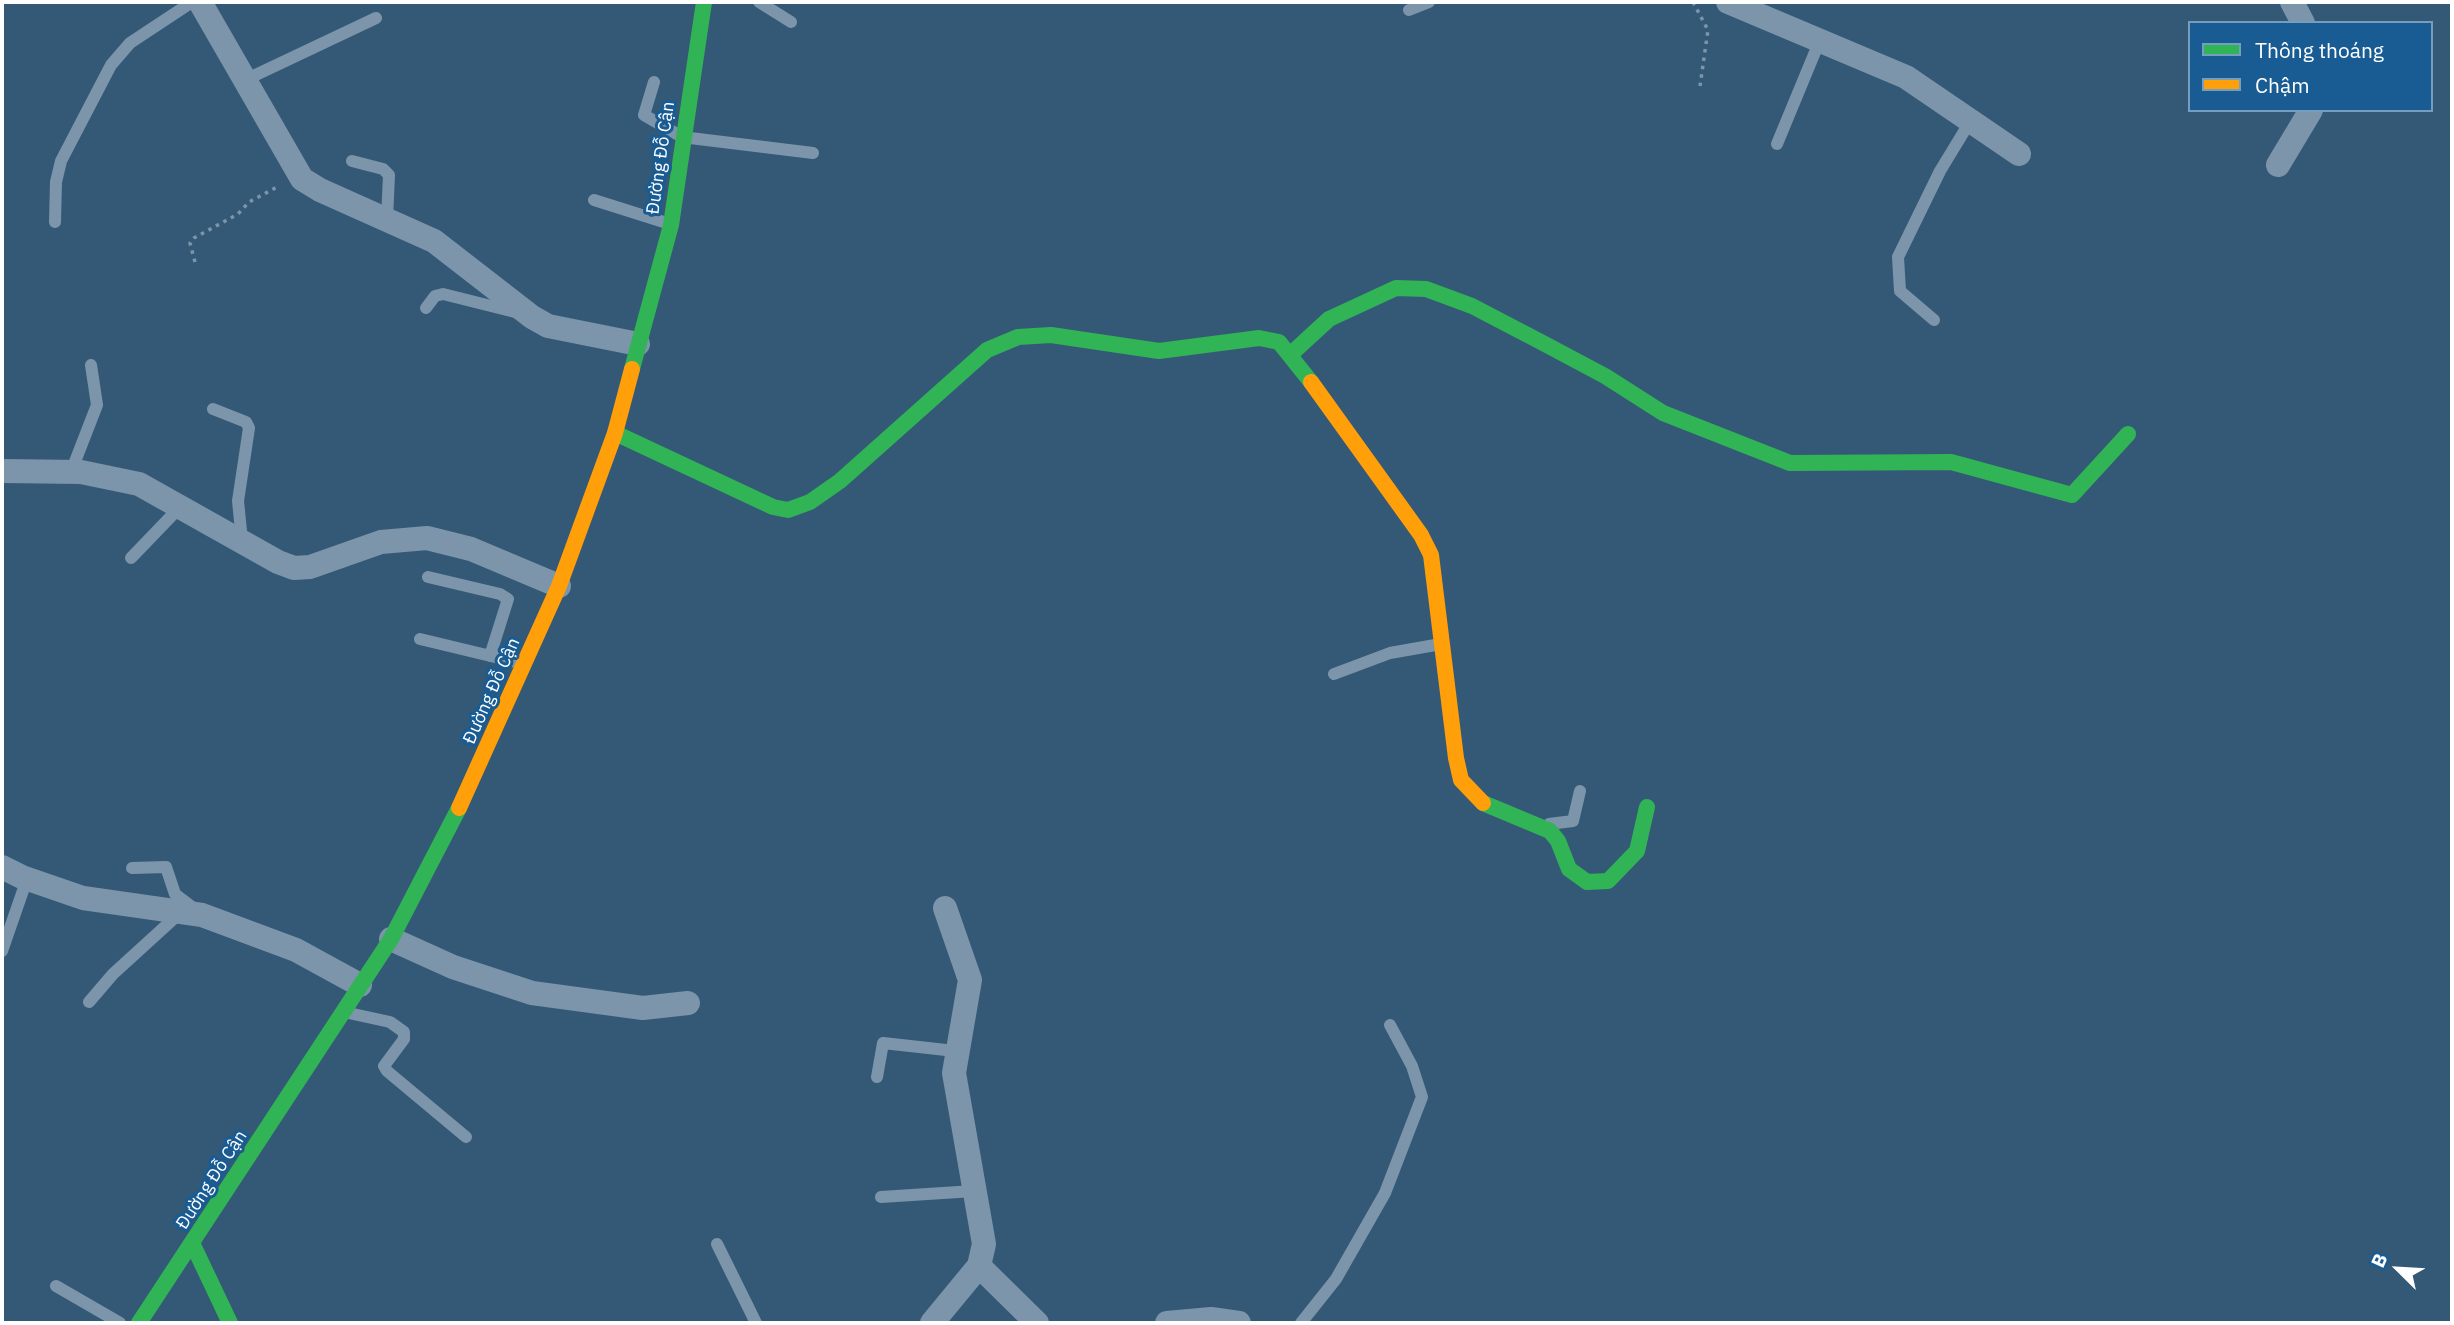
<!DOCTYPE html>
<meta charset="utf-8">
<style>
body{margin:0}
#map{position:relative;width:2454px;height:1325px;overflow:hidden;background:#345977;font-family:"IBM Plex Sans",sans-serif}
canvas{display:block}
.frame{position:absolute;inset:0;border:4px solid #fff;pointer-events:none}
.legend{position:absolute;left:2188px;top:21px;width:245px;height:91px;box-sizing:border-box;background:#185c93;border:2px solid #749dbe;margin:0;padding:9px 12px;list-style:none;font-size:21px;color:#fff}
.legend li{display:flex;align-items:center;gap:14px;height:35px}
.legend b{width:35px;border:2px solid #749dbe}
.north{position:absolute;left:2363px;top:1234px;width:70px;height:70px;-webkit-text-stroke:5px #185c93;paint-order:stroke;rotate:294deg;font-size:19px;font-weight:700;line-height:28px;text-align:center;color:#fff}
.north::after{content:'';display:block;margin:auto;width:24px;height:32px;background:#fff;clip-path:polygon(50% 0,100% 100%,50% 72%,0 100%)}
</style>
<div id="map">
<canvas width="2454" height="1325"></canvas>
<div class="frame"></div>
<ul class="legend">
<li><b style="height:9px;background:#30b455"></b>Thông thoáng</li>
<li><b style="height:9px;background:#ff9f0a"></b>Chậm</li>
</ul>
<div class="north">B</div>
</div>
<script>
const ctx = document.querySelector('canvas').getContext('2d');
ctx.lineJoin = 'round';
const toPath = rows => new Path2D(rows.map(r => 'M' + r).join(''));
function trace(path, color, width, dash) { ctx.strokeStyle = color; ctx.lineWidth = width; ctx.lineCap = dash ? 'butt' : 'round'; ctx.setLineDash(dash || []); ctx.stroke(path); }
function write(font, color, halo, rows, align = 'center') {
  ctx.font = font + ' "IBM Plex Sans",sans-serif'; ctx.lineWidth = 6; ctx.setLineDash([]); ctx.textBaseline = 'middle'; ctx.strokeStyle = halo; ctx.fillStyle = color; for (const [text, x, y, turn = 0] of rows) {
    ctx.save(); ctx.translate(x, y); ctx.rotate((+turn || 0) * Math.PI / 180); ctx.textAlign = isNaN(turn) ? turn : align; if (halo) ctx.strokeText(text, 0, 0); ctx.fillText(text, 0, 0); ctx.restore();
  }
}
const path = toPath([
 [1693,2,1708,30,1700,86],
 [195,262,190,243,194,238,238,214,249,202,279,186]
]);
const lane = toPath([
 [759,2,791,22],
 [1409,10,1429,2],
 [245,80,376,18],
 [654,82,644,115,682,137,813,153],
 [1777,144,1820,40],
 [352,161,383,169,389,175,387,219],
 [594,200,670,224],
 [55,222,56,182,61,161,111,65,130,43,192,2],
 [426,308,435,296,443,294,515,312],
 [1934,320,1900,291,1898,257,1940,171,1971,120],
 [213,409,246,422,249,428,238,501,242,541],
 [71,472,97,405,91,365],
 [131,558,181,506],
 [428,577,500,594,508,599,490,656],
 [420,639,524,664],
 [1334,674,1390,653,1441,644],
 [1549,824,1573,821,1580,791],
 [132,868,166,867,175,894,196,910],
 [2,951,27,879],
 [89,1002,113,974,181,912],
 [344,1012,390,1022,404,1032,404,1039,384,1066,387,1071,466,1137],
 [877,1077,883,1043,955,1051],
 [881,1197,974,1191],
 [717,1244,756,1323],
 [56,1286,120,1323],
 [1301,1323,1336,1279,1385,1193,1422,1097,1412,1066,1390,1025]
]);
const street = toPath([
 [200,2,302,179,320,190,434,241,532,317,548,326,638,344],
 [1728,2,1906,77,2019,154],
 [2292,2,2303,23],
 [2278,165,2311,110],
 [2,471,81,472,139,484,278,562,294,568,310,567,381,542,427,538,471,549,559,586],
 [2,867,22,877,83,898,202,915,296,950,360,985],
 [391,939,453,967,532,993,643,1008,688,1003],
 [979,1266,1037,1323],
 [932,1323,979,1266,984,1244,954,1073,970,980,945,908],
 [1167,1323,1211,1319,1239,1323]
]);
const fast = toPath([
 [1291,354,1329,319,1396,288,1426,289,1472,306,1541,342,1605,376,1663,413,1790,463,1951,462,2072,495,2128,434],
 [632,369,671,225,704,2],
 [615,433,773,507,788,510,810,502,840,481,987,350,1018,337,1051,335,1159,351,1259,338,1279,342,1311,382],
 [1483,803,1550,831,1558,841,1569,869,1587,882,1608,881,1637,851,1647,807],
 [193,1245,230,1323],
 [139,1323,391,939,459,808]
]);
const slow = toPath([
 [1311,382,1421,535,1431,555,1456,758,1461,780,1483,803],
 [459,808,559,586,615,433,632,369]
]);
const streetNames = [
 ["Đường Đỗ Cận",661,158,-82],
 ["Đường Đỗ Cận",492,691,-66],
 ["Đường Đỗ Cận",212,1180,-57]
];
trace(path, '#7c95aa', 3.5, [3.5, 5]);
trace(lane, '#7c95aa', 12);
trace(street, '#7c95aa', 24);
trace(fast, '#30b455', 16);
trace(slow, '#ff9f0a', 16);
write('18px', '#fff', '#185c93', streetNames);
</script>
